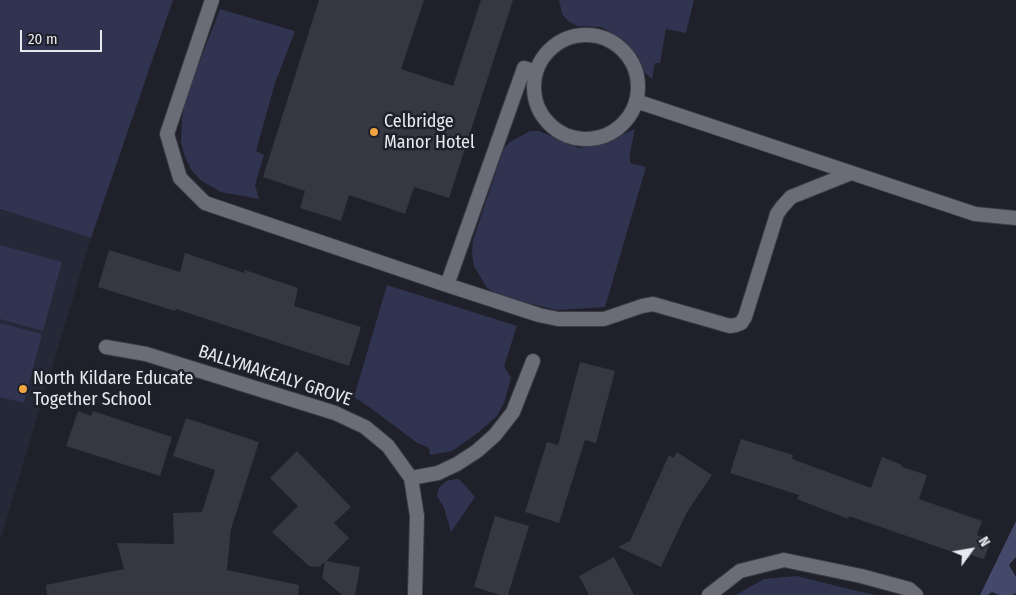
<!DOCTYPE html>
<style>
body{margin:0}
#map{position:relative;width:1016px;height:595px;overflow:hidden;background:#1f2029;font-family:"Fira Sans Condensed",sans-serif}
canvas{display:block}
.north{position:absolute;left:946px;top:525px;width:50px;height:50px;-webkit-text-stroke:4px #1f2029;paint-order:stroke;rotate:58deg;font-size:14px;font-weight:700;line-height:20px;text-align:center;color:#e8e9ef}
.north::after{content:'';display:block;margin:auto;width:18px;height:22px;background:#e8e9ef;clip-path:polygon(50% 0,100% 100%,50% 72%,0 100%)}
.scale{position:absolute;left:20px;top:30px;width:82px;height:22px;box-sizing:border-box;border:2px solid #e8e9ef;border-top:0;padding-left:6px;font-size:15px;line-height:18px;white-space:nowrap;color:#e8e9ef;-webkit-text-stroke:4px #1f2029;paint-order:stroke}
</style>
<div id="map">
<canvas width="1016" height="595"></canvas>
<div class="north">N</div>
<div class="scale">20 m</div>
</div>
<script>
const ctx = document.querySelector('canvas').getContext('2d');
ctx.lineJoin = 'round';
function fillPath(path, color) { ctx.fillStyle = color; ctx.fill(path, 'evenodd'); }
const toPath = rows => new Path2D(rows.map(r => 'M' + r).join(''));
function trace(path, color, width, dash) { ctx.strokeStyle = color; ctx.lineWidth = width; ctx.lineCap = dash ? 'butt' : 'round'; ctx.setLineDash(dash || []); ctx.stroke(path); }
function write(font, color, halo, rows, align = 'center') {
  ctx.font = font + ' "Fira Sans Condensed",sans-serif'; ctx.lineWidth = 5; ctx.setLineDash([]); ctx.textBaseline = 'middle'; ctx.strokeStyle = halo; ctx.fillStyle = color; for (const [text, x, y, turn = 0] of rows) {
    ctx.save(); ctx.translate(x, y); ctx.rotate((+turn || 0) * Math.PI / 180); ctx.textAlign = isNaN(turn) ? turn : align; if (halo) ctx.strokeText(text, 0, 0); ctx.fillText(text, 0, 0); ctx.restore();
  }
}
const built = toPath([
 [0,209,91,238,0,541]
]);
const green = toPath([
 [0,0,173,0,91,238,0,209],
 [559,0,694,0,686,33,666,29,660,63,655,63,652,79,643,71,638,56,624,40,601,27,577,26,568,21,562,14],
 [220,9,295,31,275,83,256,151,264,155,255,185,259,199,221,192,202,181,192,171,185,157,181,142,182,120,185,100],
 [635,129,630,153,630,163,646,167,605,307,557,310,502,297,487,288,474,266,472,253,473,240,504,148,510,142,530,131,539,131,579,148,600,144],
 [0,245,62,262,43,331,0,319],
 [387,285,517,326,504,366,511,378,504,403,497,416,479,432,452,451,430,455,429,448,416,442,372,409,354,397],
 [0,323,42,334,24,403,0,397],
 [455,479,459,479,475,497,451,532,444,508,437,496,439,488,446,481],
 [797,576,853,590,876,595,736,595,764,579]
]);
const forest = toPath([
 [1016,521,1016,557,1009,565,1016,577,1016,593,1012,595,999,595,992,592,988,595,980,595]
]);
const building = toPath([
 [319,0,424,0,401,69,453,86,481,0,513,0,449,198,414,187,405,214,349,195,341,221,300,208,305,191,263,177],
 [109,250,180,272,185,253,244,273,245,270,298,288,294,306,361,327,349,366,176,309,175,311,98,287],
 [580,362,615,371,596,443,585,440,559,523,525,512,547,442,558,445],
 [78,411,91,416,93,411,172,437,160,476,66,446],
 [186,418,259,442,231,529,227,570,299,585,298,595,47,595,46,585,124,569,117,543,174,544,173,513,202,512,215,470,173,456],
 [741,439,793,455,792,459,871,488,882,457,902,465,902,467,927,475,919,499,982,521,977,535,991,540,984,559,971,555,970,558,849,516,848,519,797,499,799,495,730,473],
 [297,451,351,507,334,523,349,538,326,561,360,567,355,595,342,595,322,578,325,562,319,567,309,566,272,532,298,506,270,478],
 [677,452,712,475,687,512,661,567,618,547,630,541,669,455,673,458],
 [495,516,529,526,508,595,500,595,474,587],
 [614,557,634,595,589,595,579,576]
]);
const service = toPath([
 [212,0,167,134,180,178,205,203,447,285,524,68,536,72],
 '534 87a52 52 0 1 1 104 0a52 52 0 1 1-104 0Z',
 [636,101,975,214,1016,218],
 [447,285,539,315,558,319,604,319,642,306,653,304,730,326,736,325,741,323,745,317,777,214,782,207,791,197,851,173]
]);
const minor = toPath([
 [106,347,146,354,207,373,335,413,365,427,388,446,411,478,417,516,415,595],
 [411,478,438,473,457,464,477,451,495,435,513,412,533,361],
 [709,595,740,571,784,560,861,576,909,589,916,595]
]);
const markers = [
 [374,132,5,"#f3a442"],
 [23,389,5,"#f3a442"]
];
const poiNames = [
 ["Celbridge",384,122],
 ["Manor Hotel",384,143],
 ["North Kildare Educate",33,379],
 ["Together School",33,400]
];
const streetNames = [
 ["BALLYMAKEALY GROVE",275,376,18]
];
fillPath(built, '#252836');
fillPath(green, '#313451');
fillPath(forest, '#444869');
fillPath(building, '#363741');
trace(service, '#3a3b43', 16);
trace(minor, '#3a3b43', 16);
trace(service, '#6a6c77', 14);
trace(minor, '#6a6c77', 14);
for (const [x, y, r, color] of markers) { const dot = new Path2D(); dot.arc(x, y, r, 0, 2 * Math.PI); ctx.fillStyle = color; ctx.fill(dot); trace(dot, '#1f2029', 2); }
write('18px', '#e8e9ef', '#1f2029', poiNames, 'left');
write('18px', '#e8e9ef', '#1f2029', streetNames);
</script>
